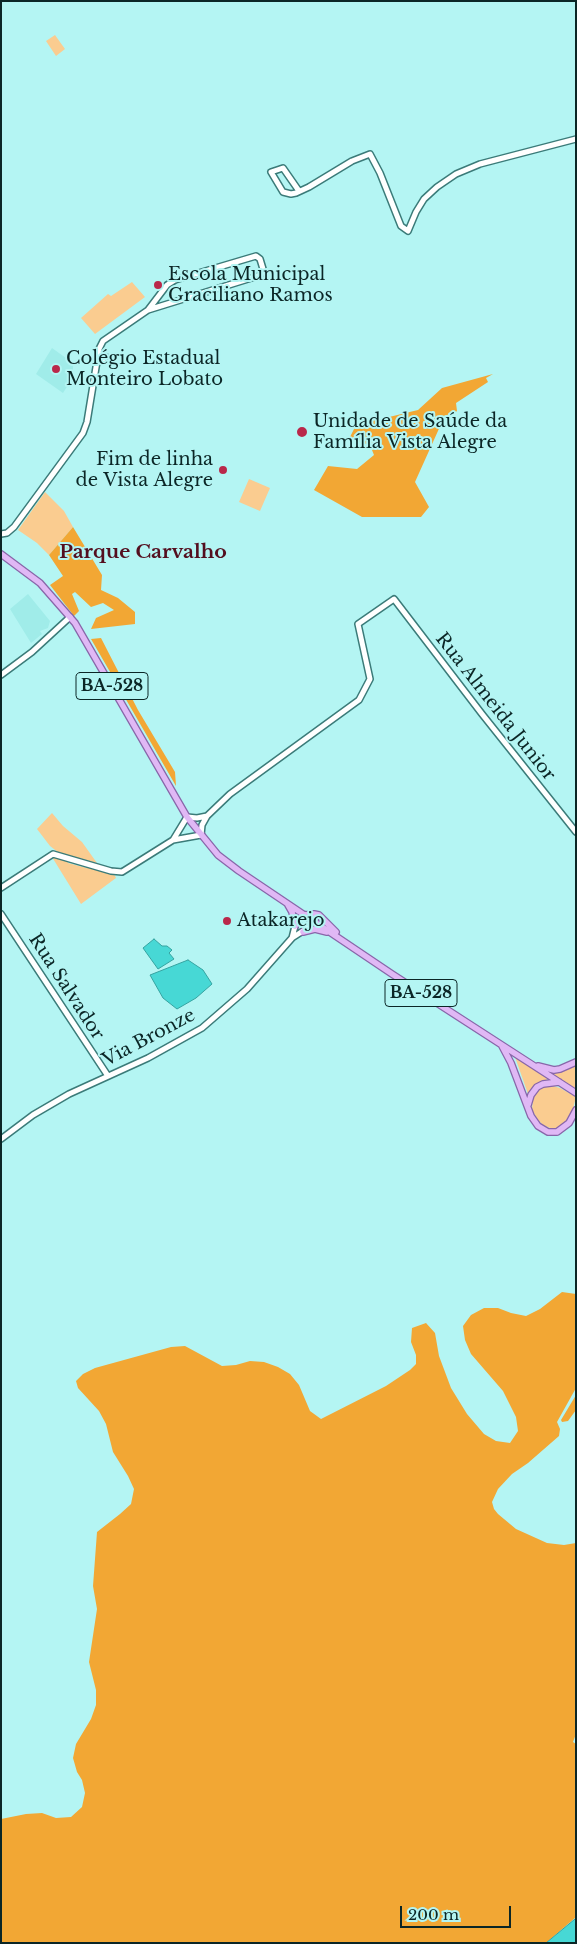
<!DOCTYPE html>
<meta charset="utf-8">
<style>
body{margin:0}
#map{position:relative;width:577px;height:1944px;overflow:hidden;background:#b4f5f3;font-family:"Libre Baskerville",serif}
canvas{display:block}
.frame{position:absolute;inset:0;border:2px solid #0b2626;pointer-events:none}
.scale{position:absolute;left:400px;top:1906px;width:111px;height:22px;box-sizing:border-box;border:2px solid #0b2626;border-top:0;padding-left:6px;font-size:15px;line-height:18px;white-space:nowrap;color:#0b2626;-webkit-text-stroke:4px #b4f5f3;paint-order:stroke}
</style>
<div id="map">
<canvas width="577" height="1944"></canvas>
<div class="frame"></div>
<div class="scale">200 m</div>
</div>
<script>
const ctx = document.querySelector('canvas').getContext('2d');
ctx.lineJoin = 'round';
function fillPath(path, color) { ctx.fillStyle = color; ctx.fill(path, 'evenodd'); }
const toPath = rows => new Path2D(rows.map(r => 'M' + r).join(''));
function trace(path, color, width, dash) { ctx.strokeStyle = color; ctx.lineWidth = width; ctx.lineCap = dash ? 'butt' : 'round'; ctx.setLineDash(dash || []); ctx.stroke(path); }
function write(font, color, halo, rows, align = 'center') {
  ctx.font = font + ' "Libre Baskerville",serif'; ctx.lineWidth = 4; ctx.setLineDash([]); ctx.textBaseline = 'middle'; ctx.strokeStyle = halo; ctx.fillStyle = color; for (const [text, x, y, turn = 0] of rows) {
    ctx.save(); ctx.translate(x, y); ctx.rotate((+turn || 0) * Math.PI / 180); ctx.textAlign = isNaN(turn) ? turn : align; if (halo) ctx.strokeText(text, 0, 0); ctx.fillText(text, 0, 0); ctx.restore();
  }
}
const built = toPath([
 [52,348,73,363,73,377,63,393,36,374],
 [28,594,50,621,48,628,40,631,42,634,31,643,10,609]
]);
const green = toPath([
 [55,35,65,49,56,56,46,41],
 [132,282,145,297,95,334,81,318,108,294,111,296],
 [249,479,270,488,260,511,239,502],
 [45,492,64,511,73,527,49,555,37,543,18,530],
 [52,813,63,826,82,842,97,863,59,853,50,846,37,829],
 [52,857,66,859,68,863,87,868,90,867,114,874,116,878,81,904],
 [515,1057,548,1079,535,1085,528,1094],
 [576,1065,576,1089,547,1070,564,1070],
 [550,1085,560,1088,576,1097,573,1109,566,1121,558,1128,550,1128,543,1125,538,1120,532,1110,533,1097,539,1089]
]);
const forest = toPath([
 [493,374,486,378,488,382,456,403,457,411,442,422,415,482,429,507,421,517,362,517,314,490,328,466,357,469,374,455,370,445,349,439,356,425,418,410,442,388],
 [73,527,102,575,101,590,118,598,135,612,135,624,91,629,96,618,114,610,103,603,91,607,75,592,72,594,79,611,74,616,50,585,63,576,49,555],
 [101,638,138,710,175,772,176,786,91,639],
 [562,1292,576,1294,576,1388,557,1422,560,1429,559,1436,528,1463,512,1474,498,1489,492,1502,494,1509,498,1514,516,1529,547,1543,564,1545,576,1543,576,1734,573,1742,576,1744,575,1918,546,1943,1,1943,1,1819,26,1814,42,1813,56,1818,71,1817,82,1807,85,1793,82,1780,77,1772,73,1758,76,1744,91,1719,96,1705,96,1690,89,1662,97,1609,93,1586,97,1532,120,1514,131,1504,134,1489,128,1476,113,1452,106,1424,99,1411,78,1388,76,1381,83,1374,95,1368,171,1347,185,1346,222,1366,236,1365,250,1361,264,1362,278,1367,290,1374,299,1385,310,1411,321,1419,386,1386,410,1370,416,1364,416,1355,411,1342,412,1328,426,1323,435,1333,439,1356,451,1388,467,1414,484,1434,496,1441,510,1443,518,1431,516,1417,503,1391,471,1354,465,1340,463,1326,471,1315,484,1308,498,1308,511,1313,526,1316,540,1309],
 [576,1395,576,1410,568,1421,562,1422,561,1420]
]);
const water = toPath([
 [154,939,162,946,167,946,172,950,169,953,174,959,158,969,143,948,154,939],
 [188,960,203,970,212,984,196,998,177,1009,163,998,150,975,188,960],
 [576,1918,576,1943,546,1943,575,1919,576,1918]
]);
const secondary = toPath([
 [299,191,283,168,271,172,283,192,291,194,296,193,309,187,352,161,370,154,380,173,401,226,408,231,416,212,424,199,437,187,456,174,480,164,576,139],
 [97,363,106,357],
 [1,534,7,533,14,527,83,433,87,422,99,349,103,341,148,310,261,275,263,269,260,259,256,256,175,280,167,285,148,310],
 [1,675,32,652,70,617],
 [173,840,201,835,202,825,207,816,230,794,359,700,370,679,358,624,394,599,482,714,576,832],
 [1,888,53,854,111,871,122,872,173,840,187,817,197,818,207,816],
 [1,914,108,1076],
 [292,938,296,922,305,915],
 [1,1139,33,1115,69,1094,148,1058,202,1028,247,989,292,938,306,929,312,919]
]);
const primary = toPath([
 [1,554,40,583,75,623,187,817,218,855,239,871,392,974,576,1093],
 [288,905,292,912,295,926],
 [305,915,314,914,319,915,336,932],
 [303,932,315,929,327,932],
 [502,1046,511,1063,531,1116,538,1126,548,1132,557,1132,569,1123,576,1110],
 [538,1066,554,1070,560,1069,576,1062],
 [528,1105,531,1095,537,1087,543,1084,559,1082]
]);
const markers = [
 [158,285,5,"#b9284a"],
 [56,369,5,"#b9284a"],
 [302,432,6,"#b9284a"],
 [223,470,5,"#b9284a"],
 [227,921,5,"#b9284a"]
];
const shields = [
 [112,686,72],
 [421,993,72]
];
const shieldNames = [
 ["BA-528",112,686],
 ["BA-528",421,993]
];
const poiNames = [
 ["Escola Municipal",168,275],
 ["Graciliano Ramos",168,296],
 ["Colégio Estadual",66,359],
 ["Monteiro Lobato",66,380],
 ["Unidade de Saúde da",313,422],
 ["Família Vista Alegre",313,443],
 ["Fim de linha",213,460,"right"],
 ["de Vista Alegre",213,481,"right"],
 ["Atakarejo",237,921]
];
const streetNames = [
 ["Rua Almeida Junior",495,707,52],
 ["Rua Salvador",66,987,57],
 ["Via Bronze",149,1038,-28]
];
const neighbourhoodNames = [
 ["Parque Carvalho",143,553]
];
fillPath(built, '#a0ece9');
fillPath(green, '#facc90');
fillPath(forest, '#f2a734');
fillPath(water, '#47d8d5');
trace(water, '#35a3a0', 1);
trace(secondary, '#3b7b79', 8);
trace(primary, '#8866a9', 8);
trace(secondary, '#fff', 5);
trace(primary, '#e0b8f5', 5.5);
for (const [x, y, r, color] of markers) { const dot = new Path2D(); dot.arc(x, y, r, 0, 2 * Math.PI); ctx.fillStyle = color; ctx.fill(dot); trace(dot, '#b4f5f3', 2); }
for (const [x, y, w] of shields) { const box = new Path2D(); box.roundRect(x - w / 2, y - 13.5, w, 27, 4); ctx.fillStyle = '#b4f5f3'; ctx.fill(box); trace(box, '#0b2626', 1); }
write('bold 16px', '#0b2626', null, shieldNames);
write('18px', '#0b2626', '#b4f5f3', poiNames, 'left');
write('18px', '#0b2626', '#b4f5f3', streetNames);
write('bold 19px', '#540f1f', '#b4f5f3', neighbourhoodNames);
</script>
